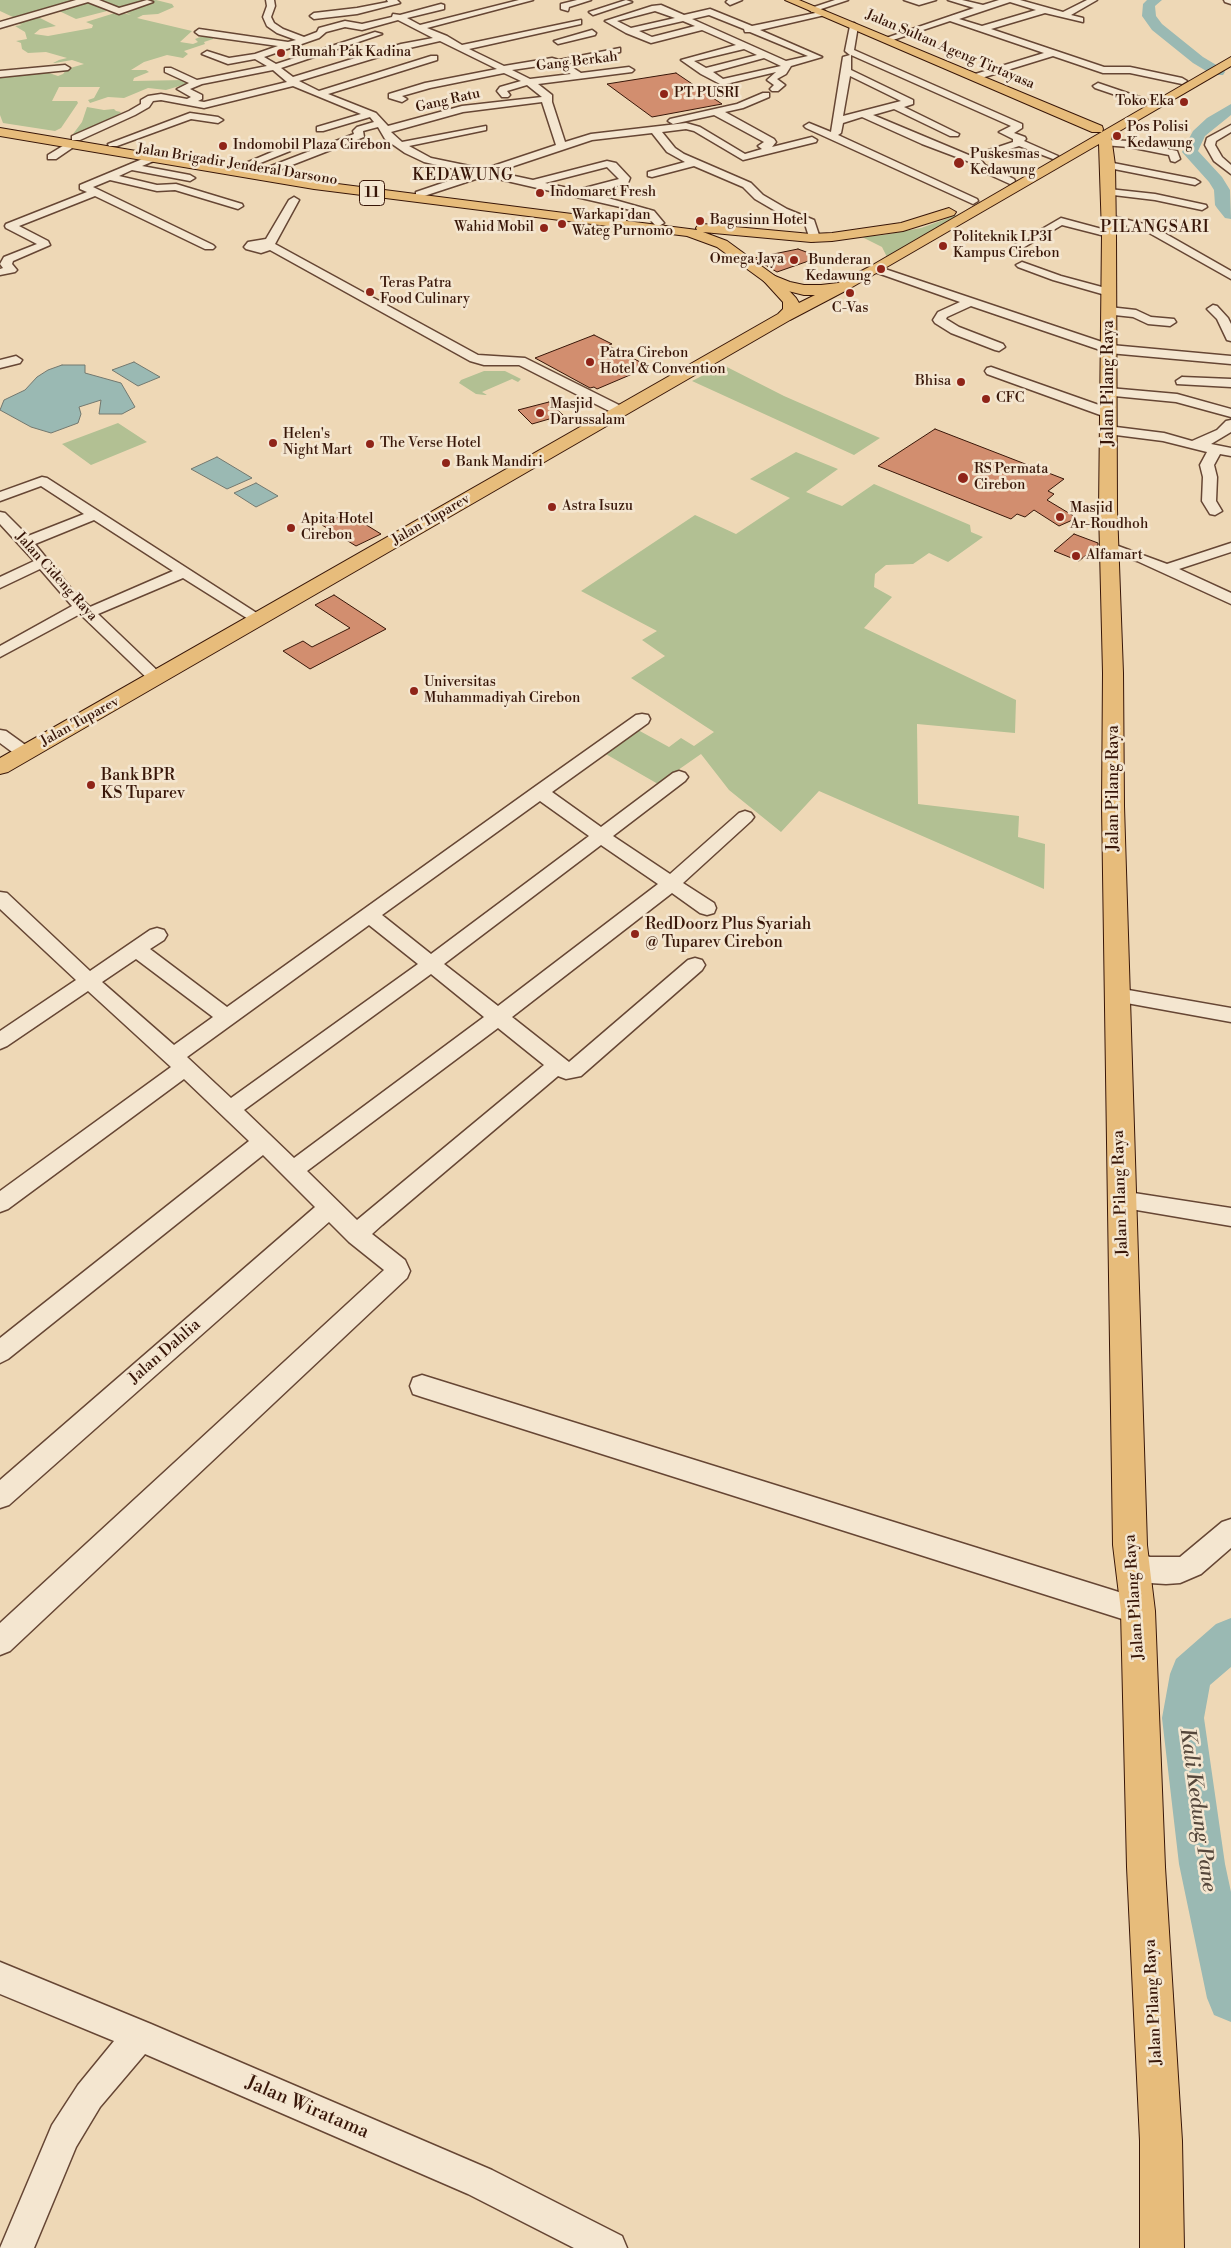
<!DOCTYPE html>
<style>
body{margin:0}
canvas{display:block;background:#eed8b6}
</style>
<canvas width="1231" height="2248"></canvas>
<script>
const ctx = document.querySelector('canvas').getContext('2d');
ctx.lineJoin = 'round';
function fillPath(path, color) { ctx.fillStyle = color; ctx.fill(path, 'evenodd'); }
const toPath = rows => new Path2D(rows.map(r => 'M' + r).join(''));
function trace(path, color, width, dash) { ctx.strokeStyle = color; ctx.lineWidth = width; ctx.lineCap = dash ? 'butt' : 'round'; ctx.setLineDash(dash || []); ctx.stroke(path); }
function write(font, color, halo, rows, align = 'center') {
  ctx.font = font + ' "Libre Bodoni",serif'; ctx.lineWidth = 5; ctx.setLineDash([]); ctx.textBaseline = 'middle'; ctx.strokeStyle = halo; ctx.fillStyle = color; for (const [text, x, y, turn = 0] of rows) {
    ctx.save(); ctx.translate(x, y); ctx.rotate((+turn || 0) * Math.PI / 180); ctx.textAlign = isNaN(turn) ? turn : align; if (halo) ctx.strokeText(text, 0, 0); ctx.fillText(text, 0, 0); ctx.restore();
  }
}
const green = toPath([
 [0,0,79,0,15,18,0,11],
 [94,0,156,0,172,4,174,7,158,14,143,15,137,18,192,31,180,42,193,44,198,42,195,39,203,36,213,36,213,39,204,42,205,44,184,51,188,54,183,58,167,55,144,62,131,70,146,70,149,72,134,78,133,81,185,80,193,82,166,90,148,88,124,98,108,97,90,103,88,100,94,98,100,87,59,87,52,101,77,101,78,103,61,128,55,131,3,123,0,115,0,75,46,72,58,76,63,74,67,69,84,64,72,60,55,63,53,63,59,60,67,58,46,52,28,53,22,49,21,43,16,41,27,39,25,32,15,26,22,25,15,23,36,16,56,26,40,29,34,34,48,36,92,28,93,25,86,22,118,12,131,15],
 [90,2,107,11,76,19,57,10],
 [87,107,104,110,114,109,116,111,121,112,116,117,80,135,73,134,82,122],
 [965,212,887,257,882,247,862,237,883,235,921,228],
 [723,365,784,396,880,438,854,455,692,381],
 [484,371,505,371,521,379,518,382,512,379,482,392,487,395,485,395,476,394,459,383,461,380],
 [118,423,147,442,91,465,62,444],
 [796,452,838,469,806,492,842,506,874,484,970,525,971,532,983,537,948,562,929,553,913,564,886,565,875,574,874,587,892,597,864,628,1016,700,1015,733,917,724,918,804,1019,816,1018,837,1045,844,1044,889,819,791,781,832,729,790,701,754,658,784,604,753,638,730,669,747,681,738,694,746,714,732,631,678,665,656,642,640,657,631,581,591,695,515,736,534,790,498,750,479]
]);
const water = toPath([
 [134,362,160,377,138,386,112,370,134,362],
 [62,365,85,365,85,373,121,383,135,407,122,414,99,414,101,400,79,407,81,414,78,423,51,433,31,427,0,410,4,400,25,390,37,377,48,370,62,365],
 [217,457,252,478,227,489,191,469,217,457],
 [256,483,278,496,256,507,234,493,256,483]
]);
const river = toPath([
 [1147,0,1162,0,1155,6,1156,16,1162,24,1203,57,1223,69,1225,72,1223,75,1213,75,1193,63,1152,30,1142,16,1143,4,1147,0],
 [1231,104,1231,115,1205,136,1198,151,1222,177,1230,190,1231,219,1225,218,1217,208,1215,205,1214,190,1209,182,1182,152,1193,131,1207,118,1231,104],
 [1231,1618,1231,1667,1210,1685,1204,1718,1225,1864,1231,1892,1231,2022,1214,2015,1207,1998,1179,1864,1162,1718,1170,1674,1176,1659,1216,1624,1231,1618]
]);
const building = toPath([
 [676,73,722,104,652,117,607,84,676,73],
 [798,249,820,257,777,272,754,258,798,249],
 [594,335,612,344,607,345,646,365,634,370,637,372,597,389,594,387,590,388,535,358,594,335],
 [549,402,563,415,532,424,518,410,549,402],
 [935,429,1064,479,1048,491,1054,494,1047,500,1077,518,1059,526,1034,510,1025,517,1017,514,1011,519,878,466,935,429],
 [347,513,381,534,356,546,322,525,347,513],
 [1074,534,1098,543,1098,545,1079,561,1054,551,1074,534],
 [334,595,386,629,310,669,283,651,303,641,312,647,350,628,315,605,334,595]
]);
const minor = toPath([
 [76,0,99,0,119,8,147,0,153,2,119,14,88,2,0,28,0,22,76,0],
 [266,0,274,0,275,6,271,17,274,23,283,29,304,37,317,32,319,28,345,21,362,24,392,17,393,14,400,15,441,4,444,5,444,9,407,18,420,25,519,0,533,0,427,28,447,36,462,45,581,20,581,24,469,49,504,66,552,58,559,60,620,48,620,52,567,64,581,73,629,67,634,70,632,72,538,84,552,95,552,102,565,142,591,134,686,123,700,127,745,154,762,149,758,146,764,142,714,115,673,124,668,121,670,119,737,104,763,93,769,93,769,97,743,108,725,112,774,139,776,142,772,147,812,137,817,140,816,142,743,160,694,131,686,129,662,132,675,148,684,154,751,183,763,195,787,209,814,220,820,238,814,241,810,240,805,224,779,213,755,199,743,187,694,166,652,177,648,176,648,172,685,162,667,152,652,133,592,140,496,172,533,180,607,161,616,163,630,178,628,183,590,193,654,211,664,223,659,226,655,225,646,215,620,207,485,176,424,196,416,196,416,192,472,173,424,162,405,153,385,139,378,127,363,131,364,137,274,172,266,172,266,168,354,134,353,131,357,127,374,122,370,117,323,131,317,131,317,127,361,114,293,86,204,108,161,100,153,101,149,107,135,115,80,140,72,140,72,136,129,111,141,104,141,100,148,96,161,94,187,99,191,97,177,89,189,83,165,72,165,68,171,68,197,80,267,66,255,59,228,64,202,54,207,51,229,58,255,54,278,46,199,35,195,32,199,29,288,42,296,40,277,33,267,26,263,17,267,6,266,0],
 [398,20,433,38,401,44,293,77,281,68,382,34,375,32,276,64,264,57,319,38,326,32,345,27,362,30,398,20],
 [440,41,497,69,425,83,389,94,389,98,402,102,407,99,402,96,430,88,504,73,521,81,500,87,497,91,502,97,508,97,510,95,507,91,527,85,542,97,462,106,388,126,376,113,328,94,437,60,437,56,431,56,319,91,299,81,405,49,440,41],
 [552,64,571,74,530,79,512,70,552,64],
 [273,70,287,82,204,102,198,101,202,99,202,95,190,89,202,84,273,70],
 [542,102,556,145,484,169,431,158,409,146,486,130,486,126,402,142,391,132,463,112,542,102],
 [607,167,619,179,577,190,545,183,607,167],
 [387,0,397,0,400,3,357,14,314,19,310,16,314,13,357,8,388,2,387,0],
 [577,0,591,0,569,7,568,11,561,9,561,4,577,0],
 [626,0,632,2,593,15,589,12,626,0],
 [728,0,742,0,730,5,726,2,728,0],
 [835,0,848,0,812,12,808,9,835,0],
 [904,0,936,0,919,5,904,0],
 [948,0,962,0,983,5,999,0,1020,0,1063,12,1087,0,1097,0,1071,15,1083,18,1083,22,1045,13,991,29,1104,67,1130,67,1182,78,1187,81,1182,84,1130,73,1103,73,1053,56,975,80,970,77,972,75,1044,53,950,21,890,41,883,39,974,8,948,0],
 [1010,2,1036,10,982,26,959,19,1010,2],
 [1224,0,1231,0,1231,4,1225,2,1224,0],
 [661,5,684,15,710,9,752,26,825,11,825,15,760,30,822,57,791,66,786,74,777,79,785,85,778,91,772,91,770,89,774,85,767,80,776,72,722,85,701,74,681,60,736,45,702,30,651,43,626,33,605,21,652,6,661,5],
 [655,11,675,18,631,28,617,21,655,11],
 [709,15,744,29,745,32,750,32,808,56,786,61,692,19,709,15],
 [683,21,695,26,652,37,639,31,683,21],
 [744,49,757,55,706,68,694,61,744,49],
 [764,58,781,66,723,79,713,72,764,58],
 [854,23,858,26,854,50,1022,124,1022,128,1014,133,1025,137,1026,139,1024,141,1058,156,1053,159,1019,146,980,159,985,165,1014,179,1015,181,1010,184,977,169,975,165,967,161,922,144,862,117,843,123,841,133,838,135,977,199,978,201,973,204,806,128,804,126,809,123,831,132,843,57,850,55,845,51,850,26,854,23],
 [851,55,1011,126,999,132,1013,139,1013,142,971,156,873,115,894,109,950,136,958,136,959,134,904,107,913,104,913,100,851,70,851,55],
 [850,76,901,101,843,116,850,76],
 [592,30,596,33,595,35,558,44,554,41,592,30],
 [65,65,70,68,68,70,0,77,0,71,65,65],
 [1098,83,1148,100,1150,102,1148,104,1142,104,1095,88,1093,86,1098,83],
 [190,113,218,117,223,120,218,123,191,119,117,146,109,146,108,144,190,113],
 [1231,125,1231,132,1216,141,1215,145,1222,157,1231,165,1231,174,1214,161,1205,145,1207,138,1231,125],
 [1107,140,1129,141,1177,151,1180,159,1175,162,1171,161,1169,155,1129,147,1103,145,1103,141,1107,140],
 [71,141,76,144,75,146,56,159,48,159,48,155,71,141],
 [286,146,291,149,290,151,248,168,240,168,239,166,286,146],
 [152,155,157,158,156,160,142,166,190,175,195,178,190,181,132,170,119,176,157,185,176,184,242,204,243,206,238,209,175,190,157,191,110,180,93,187,213,245,215,247,213,249,205,249,95,196,19,226,48,241,50,245,13,261,12,264,17,270,15,272,0,275,0,269,3,268,0,264,4,257,37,244,6,228,5,226,6,224,87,192,80,189,80,185,152,155],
 [1108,162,1195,179,1200,182,1195,185,1104,167,1104,163,1108,162],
 [1109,189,1155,194,1206,205,1207,207,1202,210,1155,200,1105,194,1105,190,1109,189],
 [294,197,299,200,275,244,478,355,525,358,625,408,627,411,625,414,615,414,519,365,484,365,470,361,270,250,261,253,246,249,244,247,248,242,266,239,289,200,294,197],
 [1108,215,1152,226,1231,271,1231,279,1144,230,1104,220,1103,218,1104,216,1108,215],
 [1061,218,1113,232,1115,234,1109,237,1062,225,1021,249,1013,249,1011,247,1061,218],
 [1022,262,1061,276,1113,290,1115,292,1109,296,1053,280,1018,267,1016,265,1022,262],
 [876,266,1111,345,1231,356,1231,364,1109,353,971,306,947,317,946,319,959,327,1003,344,1005,347,999,351,995,350,951,333,935,323,933,320,938,312,960,302,872,271,870,269,872,267,876,266],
 [1213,305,1217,306,1228,318,1231,324,1231,341,1227,340,1217,319,1207,309,1213,305],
 [1109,307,1136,310,1151,317,1174,319,1176,322,1170,326,1148,324,1133,317,1105,314,1103,311,1105,308,1109,307],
 [16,356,22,360,20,363,0,368,0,360,16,356],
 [991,367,1113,410,1115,413,1113,416,1103,416,987,374,985,371,987,368,991,367],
 [1182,377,1231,379,1231,387,1177,384,1176,381,1182,377],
 [1109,388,1177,394,1231,409,1231,417,1176,402,1104,395,1103,392,1104,389,1109,388],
 [1231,420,1231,432,1211,444,1231,448,1231,456,1220,454,1214,465,1217,477,1216,501,1222,511,1215,515,1210,514,1202,501,1203,477,1200,465,1207,452,1163,441,1108,434,1101,430,1108,426,1164,433,1192,441,1217,430,1226,421,1231,420],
 [42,477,47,478,266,619,263,622,258,624,253,622,183,578,98,614,162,675,164,678,162,681,150,681,80,614,0,657,0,646,72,606,40,569,0,588,0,577,34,561,0,524,0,512,5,513,28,536,84,514,41,486,0,501,0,492,42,477],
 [94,520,173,571,90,607,73,591,35,544,94,520],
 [1110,543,1167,564,1231,543,1231,552,1179,569,1231,593,1231,604,1137,561,1105,550,1103,547,1105,544,1110,543],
 [642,714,648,715,650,719,648,723,552,792,601,827,673,773,679,771,685,773,688,777,685,781,613,836,670,874,739,813,745,811,751,813,754,817,751,821,683,883,714,903,716,908,714,913,707,915,700,913,672,893,512,1017,569,1062,688,960,695,958,702,960,705,965,702,970,581,1076,566,1079,558,1076,382,1225,372,1234,405,1260,410,1271,407,1278,10,1651,0,1655,0,1623,384,1270,349,1242,329,1222,9,1505,0,1508,0,1480,315,1207,263,1155,8,1359,0,1363,0,1338,249,1141,184,1079,8,1209,0,1212,0,1191,171,1067,88,991,7,1046,0,1049,0,1031,76,980,0,909,0,892,7,893,90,971,150,930,157,928,164,930,167,935,164,940,150,949,227,1007,533,788,636,715,642,714],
 [540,801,589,836,431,954,382,915,540,801],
 [601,845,658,884,498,1006,444,964,601,845],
 [369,925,418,964,231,1098,187,1057,369,925],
 [136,959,213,1017,174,1045,102,982,136,959],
 [431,974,484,1017,294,1158,244,1110,431,974],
 [498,1028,544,1065,357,1220,307,1171,498,1028],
 [0,730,6,731,31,749,34,753,31,757,19,757,0,743,0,730],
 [1117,988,1231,1008,1231,1022,1110,1000,1107,995,1110,990,1117,988],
 [1121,1191,1231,1208,1231,1226,1113,1206,1110,1200,1113,1194,1121,1191],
 [422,1375,1138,1598,1147,1602,1151,1611,1147,1620,1138,1624,422,1397,413,1394,410,1386,413,1378,422,1375],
 [1231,1519,1231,1548,1201,1574,1180,1583,1166,1584,1150,1583,1122,1573,1118,1564,1122,1555,1131,1551,1150,1557,1180,1557,1222,1522,1231,1519],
 [0,1962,151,2024,492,2170,622,2236,627,2248,574,2248,468,2194,145,2054,100,2107,76,2147,34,2248,0,2248,52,2125,78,2085,114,2041,0,1994,0,1962]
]);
const primary = toPath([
 [785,0,799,0,1102,126,1103,129,1102,132,1092,132,785,0],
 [770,274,775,276,796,298,799,303,837,284,847,284,850,287,847,290,790,320,8,772,0,774,0,758,778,314,783,309,783,302,762,279,765,276,770,274]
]);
const trunk = toPath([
 [1231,57,1231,66,1111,136,1115,165,1116,234,1117,510,1123,673,1124,806,1147,1545,1155,1611,1165,1867,1182,2141,1184,2248,1140,2248,1140,2141,1127,1867,1121,1611,1113,1545,1102,806,1103,673,1099,510,1102,234,1099,144,847,290,821,295,804,295,780,289,765,282,717,247,687,236,314,189,0,136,0,128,314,181,697,230,696,228,698,225,703,224,811,234,832,233,901,223,949,208,956,212,954,215,903,231,832,241,811,242,703,232,727,241,775,276,790,282,804,285,821,285,838,283,871,266,1231,57]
]);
const markers = [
 [281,53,5,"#8f2418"],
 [664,94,5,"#8f2418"],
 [1184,102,5,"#8f2418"],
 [1117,136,5,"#8f2418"],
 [223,146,5,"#8f2418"],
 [959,163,6,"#8f2418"],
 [540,193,5,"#8f2418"],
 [700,221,5,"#8f2418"],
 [562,224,5,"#8f2418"],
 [544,228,5,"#8f2418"],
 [943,246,5,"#8f2418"],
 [794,260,5,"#8f2418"],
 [881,269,5,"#8f2418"],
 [370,292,5,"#8f2418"],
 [850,293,5,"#8f2418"],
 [590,362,5,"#8f2418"],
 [961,382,5,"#8f2418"],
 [986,399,5,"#8f2418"],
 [540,413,5,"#8f2418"],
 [273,443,5,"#8f2418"],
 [370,444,5,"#8f2418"],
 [446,463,5,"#8f2418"],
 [963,478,6,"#8f2418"],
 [552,507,5,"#8f2418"],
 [1060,517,5,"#8f2418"],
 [291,528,5,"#8f2418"],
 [1076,556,5,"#8f2418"],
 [414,691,5,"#8f2418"],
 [91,785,5,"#8f2418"],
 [635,934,5,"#8f2418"]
];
const farStreetnames = [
 ["Jalan Sultan Ageng Tirtayasa",950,50,23],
 ["Gang Berkah",577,62,-7],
 ["Gang Ratu",448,101,-13],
 ["Jalan Brigadir Jenderal Darsono",237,165,9],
 ["Jalan Tuparev",431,520,-30],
 ["Jalan Cideng Raya",56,577,48],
 ["Jalan Tuparev",80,722,-29]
];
const farPoinames = [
 ["Rumah Pak Kadina",291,53],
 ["PT PUSRI",674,94],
 ["Toko Eka",1174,102,"right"],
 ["Pos Polisi",1127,128],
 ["Kedawung",1127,144],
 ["Indomobil Plaza Cirebon",233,146],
 ["Puskesmas",970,155],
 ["Kedawung",970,171],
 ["Indomaret Fresh",550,193],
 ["Warkapi dan",572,216],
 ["Wateg Purnomo",572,232],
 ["Bagusinn Hotel",710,221],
 ["Wahid Mobil",534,228,"right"],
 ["Politeknik LP3I",953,238],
 ["Kampus Cirebon",953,254],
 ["Omega Jaya",784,260,"right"],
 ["Bunderan",871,261,"right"],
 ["Kedawung",871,277,"right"],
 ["Teras Patra",380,284],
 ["Food Culinary",380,300],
 ["C-Vas",850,309,"center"],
 ["Patra Cirebon",600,354],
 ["Hotel & Convention",600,370],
 ["Bhisa",951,382,"right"],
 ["CFC",996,399],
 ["Masjid",550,405],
 ["Darussalam",550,421],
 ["Helen's",283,435],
 ["Night Mart",283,451],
 ["The Verse Hotel",380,444],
 ["Bank Mandiri",456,463],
 ["RS Permata",974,470],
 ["Cirebon",974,486],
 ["Astra Isuzu",562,507],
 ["Masjid",1070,509],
 ["Ar-Roudhoh",1070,525],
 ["Apita Hotel",301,520],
 ["Cirebon",301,536],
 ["Alfamart",1086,556],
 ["Universitas",424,683],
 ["Muhammadiyah Cirebon",424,699]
];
const shields = [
 [372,193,25]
];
const shieldNames = [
 ["11",372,193]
];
const farQuarternames = [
 ["KEDAWUNG",463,176],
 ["PILANGSARI",1155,228]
];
const streetNames = [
 ["Jalan Pilang Raya",1109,383,-90],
 ["Jalan Pilang Raya",1114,788,-90],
 ["Jalan Pilang Raya",1121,1193,-92],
 ["Jalan Dahlia",165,1352,-41],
 ["Jalan Pilang Raya",1135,1597,-94],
 ["Jalan Pilang Raya",1154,2002,-93]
];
const poiNames = [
 ["Bank BPR",101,776],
 ["KS Tuparev",101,794],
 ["RedDoorz Plus Syariah",645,925],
 ["@ Tuparev Cirebon",645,943]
];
const nearStreetnames = [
 ["Jalan Wiratama",307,2108,23]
];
const nearWaternames = [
 ["Kali Kedung Pane",1197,1810,82]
];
fillPath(green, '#b2c093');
fillPath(water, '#9ab9b3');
trace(water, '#73786f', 1);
fillPath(river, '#9ab9b3');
fillPath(building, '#d28e6f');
trace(building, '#381608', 1);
trace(minor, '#664634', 3);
trace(primary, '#381608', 2);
trace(trunk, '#381608', 2);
fillPath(minor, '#f4e6d0');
fillPath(primary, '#e7bc7b');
fillPath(trunk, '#e7bc7b');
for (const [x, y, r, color] of markers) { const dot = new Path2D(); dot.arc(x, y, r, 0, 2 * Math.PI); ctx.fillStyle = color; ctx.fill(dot); trace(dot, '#f4e6d0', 2); }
write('14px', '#381608', '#f4e6d0', farStreetnames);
write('14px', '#381608', '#f4e6d0', farPoinames, 'left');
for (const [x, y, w] of shields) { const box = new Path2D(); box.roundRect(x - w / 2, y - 12.5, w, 25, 4); ctx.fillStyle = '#f4e6d0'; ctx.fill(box); trace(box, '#381608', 1); }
write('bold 15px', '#381608', null, shieldNames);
ctx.letterSpacing = '1px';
write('16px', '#381608', '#f4e6d0', farQuarternames);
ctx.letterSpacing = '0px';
write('16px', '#381608', '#f4e6d0', streetNames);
write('16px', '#381608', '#f4e6d0', poiNames, 'left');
write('19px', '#381608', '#f4e6d0', nearStreetnames);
write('italic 21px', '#55473b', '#f4e6d0', nearWaternames);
</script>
